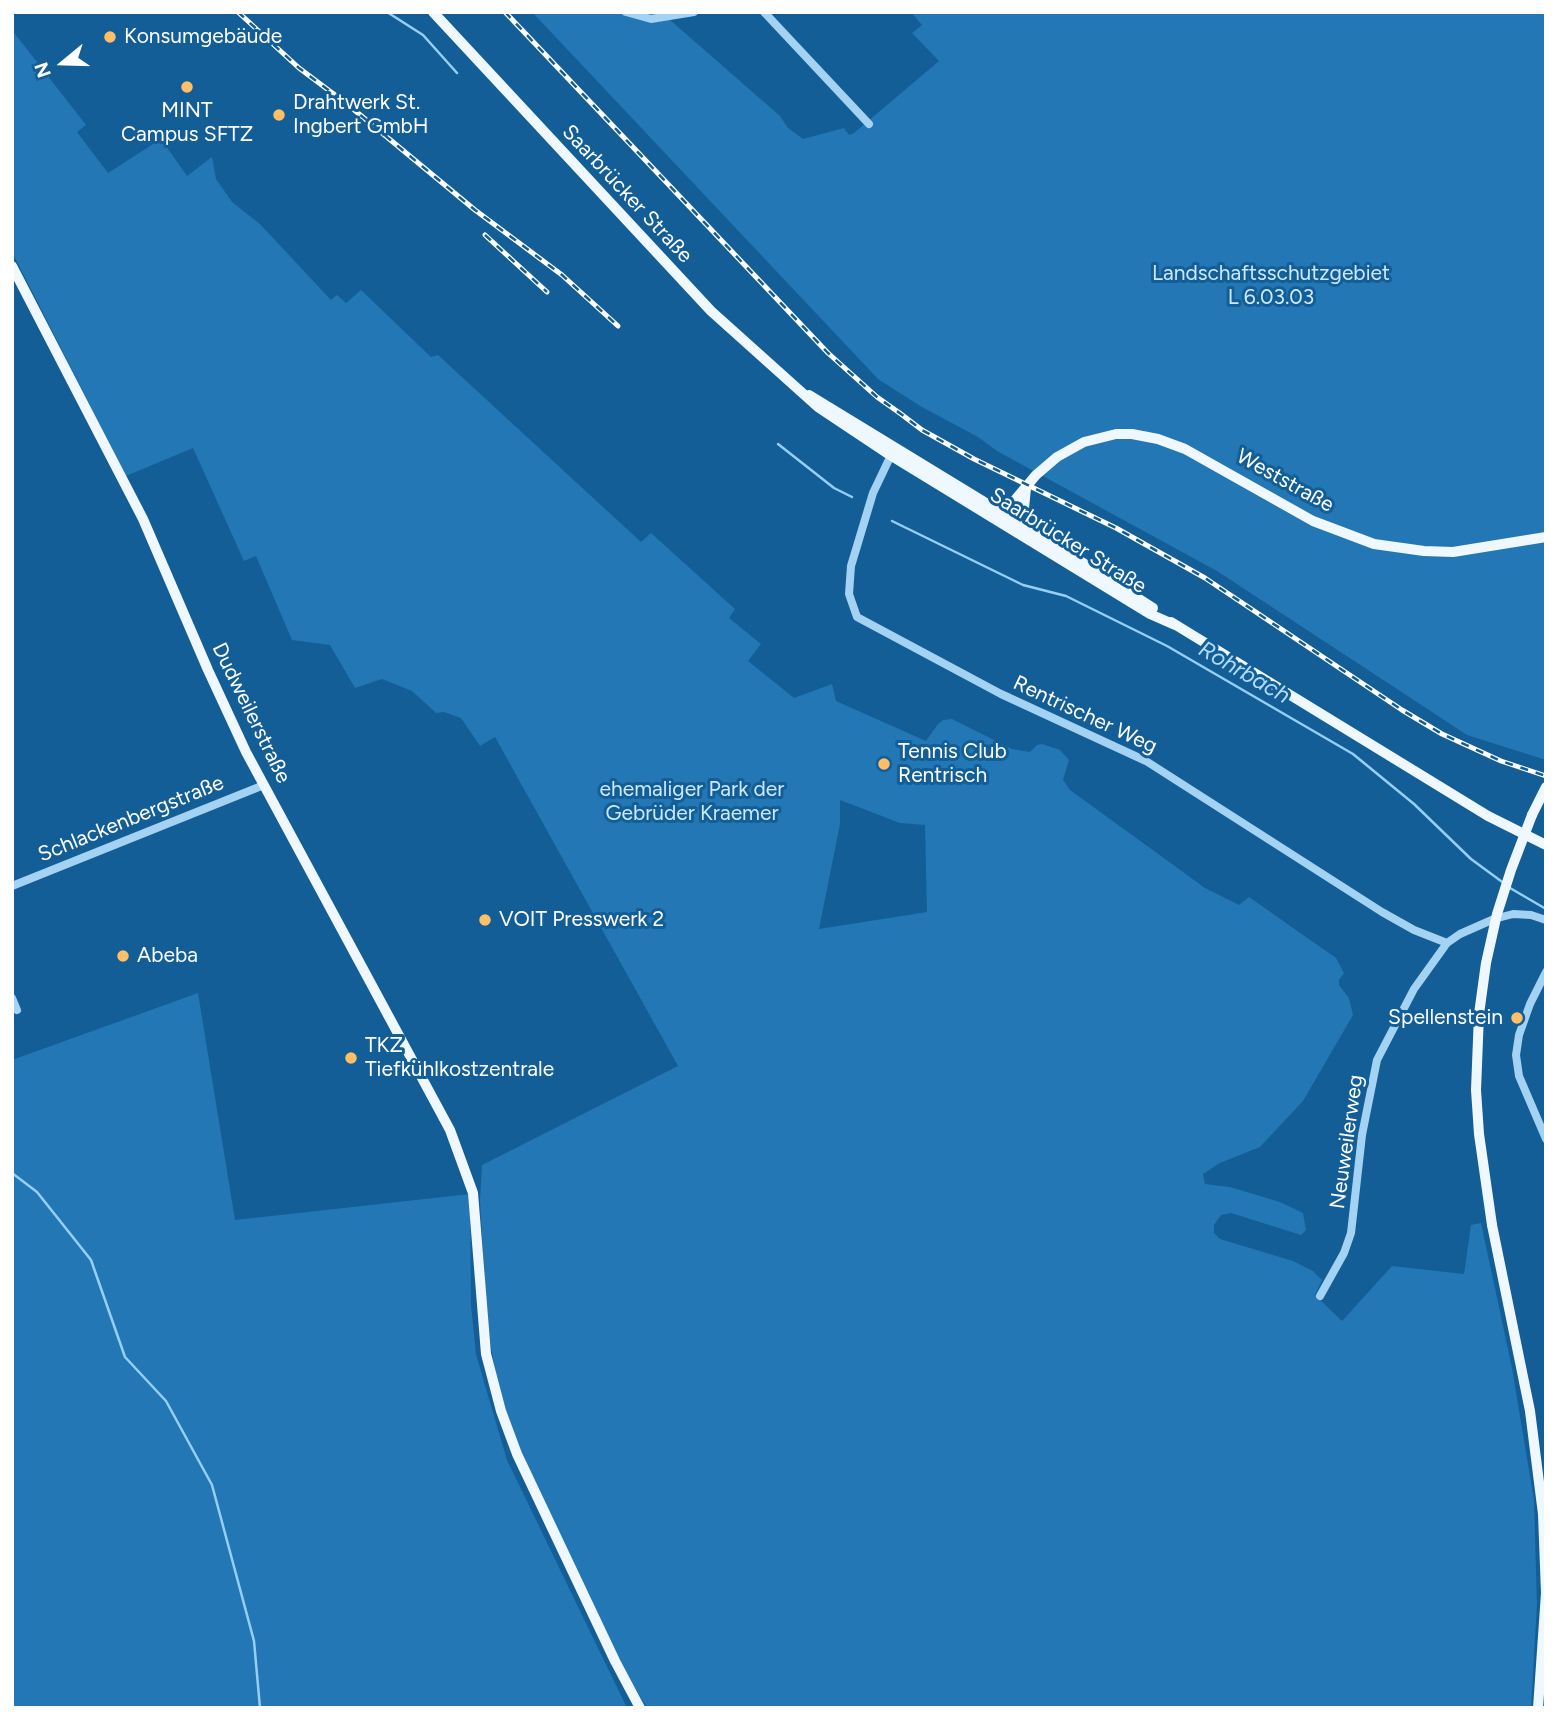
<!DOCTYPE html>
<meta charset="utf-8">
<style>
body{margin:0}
#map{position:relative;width:1558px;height:1720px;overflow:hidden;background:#135e97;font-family:Figtree,sans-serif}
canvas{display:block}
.frame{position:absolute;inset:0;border:14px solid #fff;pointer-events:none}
.north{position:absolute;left:28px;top:28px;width:70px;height:70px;-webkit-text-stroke:5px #135e97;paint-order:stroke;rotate:251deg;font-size:19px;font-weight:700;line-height:28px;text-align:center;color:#fff}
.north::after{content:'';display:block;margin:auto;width:24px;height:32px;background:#fff;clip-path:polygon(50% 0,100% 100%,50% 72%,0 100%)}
</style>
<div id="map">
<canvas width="1558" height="1720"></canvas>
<div class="frame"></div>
<div class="north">N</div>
</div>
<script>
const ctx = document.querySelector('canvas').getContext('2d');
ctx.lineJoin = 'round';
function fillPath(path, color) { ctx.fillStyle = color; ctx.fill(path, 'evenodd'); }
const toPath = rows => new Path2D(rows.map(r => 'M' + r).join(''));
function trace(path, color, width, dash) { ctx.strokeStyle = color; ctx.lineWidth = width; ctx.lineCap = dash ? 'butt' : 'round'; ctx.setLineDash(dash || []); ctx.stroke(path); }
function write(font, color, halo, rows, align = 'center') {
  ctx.font = font + ' Figtree,sans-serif'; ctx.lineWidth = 6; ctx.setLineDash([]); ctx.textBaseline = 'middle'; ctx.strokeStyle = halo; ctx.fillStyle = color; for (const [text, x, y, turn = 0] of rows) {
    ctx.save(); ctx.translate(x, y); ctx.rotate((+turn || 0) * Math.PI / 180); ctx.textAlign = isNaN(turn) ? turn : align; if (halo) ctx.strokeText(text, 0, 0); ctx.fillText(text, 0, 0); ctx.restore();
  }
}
const green = toPath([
 [532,12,661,12,780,116,788,128,803,139,844,128,849,135,854,133,939,61,912,33,922,25,911,12,1546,12,1546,760,1467,735,1217,571,997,451,978,437,920,406,878,379],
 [12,30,86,125,77,132,108,173,161,139,187,176,212,157,216,179,232,202,260,224,331,300,337,295,346,303,361,290,431,357,438,355,641,542,651,533,735,609,729,618,761,644,748,661,794,698,832,684,836,701,926,741,938,724,943,720,952,719,1012,749,1030,752,1037,745,1042,744,1060,750,1069,760,1063,780,1070,790,1205,888,1239,905,1249,897,1336,958,1344,973,1339,980,1339,985,1349,998,1353,1015,1303,1101,1260,1147,1220,1163,1203,1174,1205,1184,1230,1187,1280,1202,1303,1213,1306,1230,1301,1235,1231,1213,1221,1215,1214,1225,1214,1233,1220,1239,1293,1261,1313,1271,1322,1280,1315,1295,1342,1321,1392,1266,1464,1274,1471,1225,1481,1223,1512,1368,1534,1500,1537,1604,1531,1708,647,1708,619,1660,530,1470,516,1439,498,1388,487,1324,480,1201,482,1165,678,1066,495,737,480,746,461,718,444,712,436,713,412,691,382,679,355,688,330,645,292,640,256,556,244,561,193,448,126,476,12,252],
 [840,800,900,823,925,825,927,912,819,929,840,824],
 [198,993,235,1220,470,1194,471,1305,476,1354,489,1399,507,1460,627,1708,12,1708,12,1060]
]);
const stream = toPath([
 [387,12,423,35,457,73],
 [778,444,834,488,852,497],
 [892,521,1023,585,1066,596,1167,646,1353,754,1414,804,1471,859,1505,884],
 [1510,888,1546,909],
 [12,1173,37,1192,91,1260,125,1357,166,1401,212,1485,254,1641,260,1708]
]);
const minor = toPath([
 [626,12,651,19,694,12],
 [764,12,869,124],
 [893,451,873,493,851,566,849,594,857,617,1001,694,1146,761,1382,912,1414,930,1447,943],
 [12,886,264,785],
 [1546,972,1530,1004,1519,1035,1516,1055,1519,1076,1546,1139],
 [12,998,17,1010],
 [1320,1296,1344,1253,1351,1233,1362,1135,1377,1060,1414,989,1447,943,1460,934,1494,919,1513,914,1531,915,1546,920]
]);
const major = toPath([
 [433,12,711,311,818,407,890,455,1150,614,1175,625],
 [12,266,143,519,208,670,246,752,450,1130,473,1193,486,1354,501,1411,517,1454,615,1661,640,1708],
 [809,395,1063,550,1153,608],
 [1004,513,1036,475,1057,457,1084,442,1116,434,1132,434,1158,439,1185,449,1313,521,1374,544,1424,551,1453,552,1546,537],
 [1017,521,1024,508,1026,488],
 [1171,622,1488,816,1546,845],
 [1532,815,1546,787],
 [1492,1225,1530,1411,1543,1514,1546,1593,1538,1708]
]);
const rail = toPath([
 [238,12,299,68,347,104,475,210,562,275,618,326],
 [505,12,828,353,877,397,901,414,922,430,974,459,1116,528,1205,578,1402,710,1442,734,1501,761,1546,776],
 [485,235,547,292]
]);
const majorBridge = toPath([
 [1492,1225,1479,1134,1476,1090,1479,1014,1486,963,1497,914,1511,870,1532,815]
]);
const markers = [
 [110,37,7,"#ffbf66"],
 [187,87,7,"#ffbf66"],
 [279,115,7,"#ffbf66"],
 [884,764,7,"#ffbf66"],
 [485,920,7,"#ffbf66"],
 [123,956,7,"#ffbf66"],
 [1517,1018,7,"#ffbf66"],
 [351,1058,7,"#ffbf66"]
];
const poiNames = [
 ["Konsumgebäude",124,37],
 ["Drahtwerk St.",293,103],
 ["Ingbert GmbH",293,127],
 ["MINT",187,111,"center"],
 ["Campus SFTZ",187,135,"center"],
 ["Tennis Club",898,752],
 ["Rentrisch",898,776],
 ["VOIT Presswerk 2",499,920],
 ["Abeba",137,956],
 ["Spellenstein",1503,1018,"right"],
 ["TKZ",365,1046],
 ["Tiefkühlkostzentrale",365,1070]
];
const streetNames = [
 ["Saarbrücker Straße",627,194,47],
 ["Weststraße",1285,481,29],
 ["Saarbrücker Straße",1068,541,32],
 ["Dudweilerstraße",251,713,64],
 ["Rentrischer Weg",1085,715,25],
 ["Schlackenbergstraße",131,819,-22],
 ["Neuweilerweg",1347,1142,-82]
];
const parkNames = [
 ["Landschaftsschutzgebiet",1271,274],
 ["L 6.03.03",1271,298],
 ["ehemaliger Park der",692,790],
 ["Gebrüder Kraemer",692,814]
];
const waterNames = [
 ["Rohrbach",1244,673,30]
];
fillPath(green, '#2277b4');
trace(stream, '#96cff6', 2.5);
trace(minor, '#a4d2f3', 8);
trace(major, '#f0f8ff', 10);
trace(rail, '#fff', 5);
trace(rail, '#135e97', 2.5, [8]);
trace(majorBridge, '#f0f8ff', 10);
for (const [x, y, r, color] of markers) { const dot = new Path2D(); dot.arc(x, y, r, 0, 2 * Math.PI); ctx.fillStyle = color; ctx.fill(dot); trace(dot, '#135e97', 2.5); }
write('21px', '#fff', '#135e97', poiNames, 'left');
write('21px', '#fff', '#135e97', streetNames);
write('21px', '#cce9fd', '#135e97', parkNames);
write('italic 23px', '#b1dbf9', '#135e97', waterNames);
</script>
